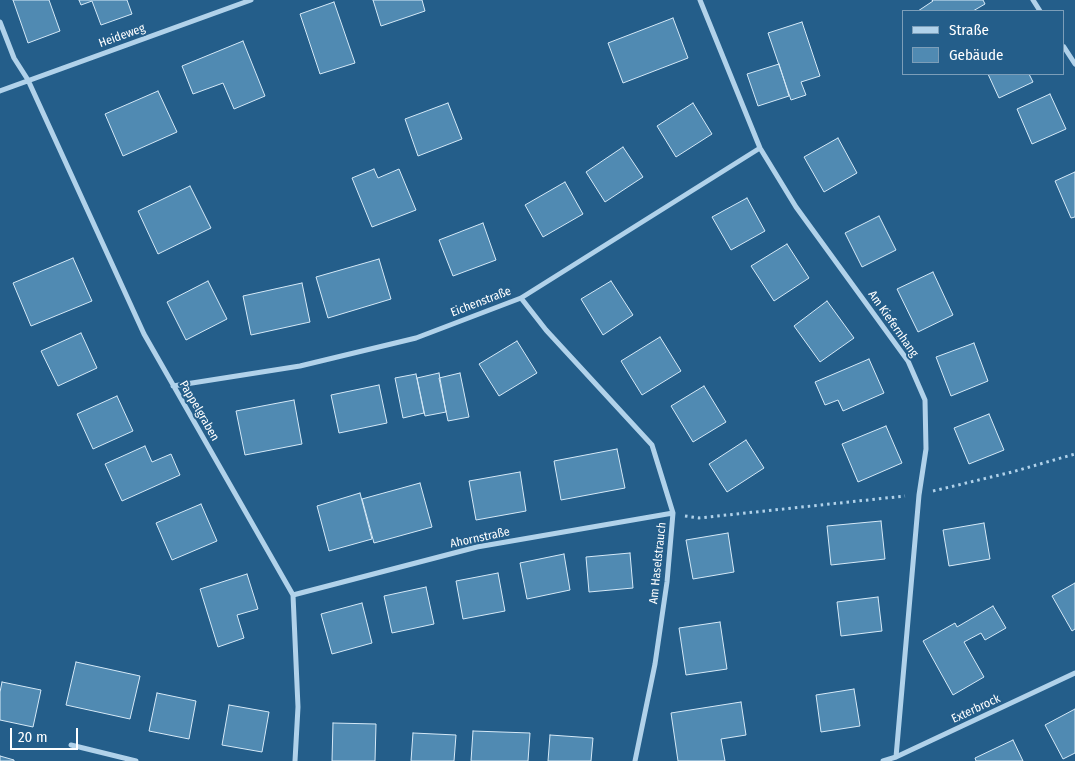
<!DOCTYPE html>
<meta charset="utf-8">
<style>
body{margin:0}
#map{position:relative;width:1075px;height:761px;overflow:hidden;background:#245e8a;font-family:"Fira Sans Condensed",sans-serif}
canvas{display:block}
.legend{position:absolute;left:902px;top:10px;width:162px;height:65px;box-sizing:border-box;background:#245e8a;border:1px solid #7c9eb9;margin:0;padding:6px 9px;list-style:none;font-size:15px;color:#fff}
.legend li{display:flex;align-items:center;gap:10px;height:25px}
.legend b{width:25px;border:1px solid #7c9eb9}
.scale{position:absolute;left:10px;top:728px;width:68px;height:22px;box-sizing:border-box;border:2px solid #fff;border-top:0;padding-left:6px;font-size:15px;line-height:18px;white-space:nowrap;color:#fff;-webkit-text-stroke:4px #245e8a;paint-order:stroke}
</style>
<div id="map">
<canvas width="1075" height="761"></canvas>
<ul class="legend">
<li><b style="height:6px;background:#b1d2ea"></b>Straße</li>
<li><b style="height:14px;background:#508ab2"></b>Gebäude</li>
</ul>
<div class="scale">20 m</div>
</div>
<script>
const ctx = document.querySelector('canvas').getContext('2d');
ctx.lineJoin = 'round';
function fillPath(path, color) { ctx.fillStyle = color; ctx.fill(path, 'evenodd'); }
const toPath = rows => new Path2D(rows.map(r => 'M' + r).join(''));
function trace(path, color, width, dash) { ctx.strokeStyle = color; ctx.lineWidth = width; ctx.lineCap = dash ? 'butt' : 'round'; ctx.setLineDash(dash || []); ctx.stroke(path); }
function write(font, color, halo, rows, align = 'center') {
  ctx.font = font + ' "Fira Sans Condensed",sans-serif'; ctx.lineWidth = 4; ctx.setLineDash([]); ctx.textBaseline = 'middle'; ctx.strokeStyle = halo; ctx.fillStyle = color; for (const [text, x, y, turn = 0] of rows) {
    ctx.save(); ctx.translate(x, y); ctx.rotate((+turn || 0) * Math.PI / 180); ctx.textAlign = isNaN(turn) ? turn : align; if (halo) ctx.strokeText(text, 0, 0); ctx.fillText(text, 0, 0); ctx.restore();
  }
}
const building = toPath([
 [13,0,49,0,60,31,28,43,13,0],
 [79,0,127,0,132,14,101,25,92,1,81,5,79,0],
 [373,0,422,0,425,11,381,26,373,0],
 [932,0,983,0,985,4,973,11,918,11,933,1,932,0],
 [334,2,355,63,320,74,300,14,334,2],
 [673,18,688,58,623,83,608,43,673,18],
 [802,22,820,76,801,82,806,95,791,100,768,33,802,22],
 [243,41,265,96,234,109,223,83,193,94,182,66,243,41],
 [779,64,789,96,758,106,747,74,779,64],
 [988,74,1029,74,1033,82,999,98,988,74],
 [158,91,177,132,123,156,105,114,158,91],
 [1050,94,1066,129,1032,144,1017,109,1050,94],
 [448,103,462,139,418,156,405,119,448,103],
 [693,103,712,134,676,157,657,126,693,103],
 [838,138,857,173,824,192,804,157,838,138],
 [623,147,643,177,605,202,586,172,623,147],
 [374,169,378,178,399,169,416,210,372,227,352,178,374,169],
 [1075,172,1075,217,1071,218,1055,181,1075,172],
 [565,182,583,214,543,237,525,205,565,182],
 [190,186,211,228,158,254,138,211,190,186],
 [747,198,765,231,731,250,712,217,747,198],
 [879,216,896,250,862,267,845,233,879,216],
 [483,223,496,260,453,276,439,240,483,223],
 [787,244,809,278,774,301,751,266,787,244],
 [73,258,92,301,31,326,13,283,73,258],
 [379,259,391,299,328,318,316,277,379,259],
 [933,272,953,315,918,332,897,289,933,272],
 [208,281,227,319,186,340,167,302,208,281],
 [611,281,633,315,603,335,581,299,611,281],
 [302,283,310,322,251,335,243,296,302,283],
 [827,301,854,338,820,362,794,326,827,301],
 [81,333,97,368,58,386,41,351,81,333],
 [660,337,681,371,642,395,621,361,660,337],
 [517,341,537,373,499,396,479,364,517,341],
 [974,343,988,381,951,396,936,357,974,343],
 [869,359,884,393,843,411,838,400,825,405,815,382,869,359],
 [439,373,446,412,425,416,417,378,439,373],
 [460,373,469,417,448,421,439,378,460,373],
 [416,374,424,413,403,418,395,378,416,374],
 [379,385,387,423,339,433,331,395,379,385],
 [704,386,726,422,693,442,671,406,704,386],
 [117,396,133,431,93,449,77,414,117,396],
 [294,400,302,444,245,455,236,411,294,400],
 [989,414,1004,450,969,464,954,428,989,414],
 [886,426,902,463,858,482,842,444,886,426],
 [746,440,764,468,727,492,709,464,746,440],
 [145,446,152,462,171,454,180,475,122,501,105,464,145,446],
 [617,449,625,488,561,500,554,461,617,449],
 [520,472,526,511,476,520,469,481,520,472],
 [420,483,432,527,374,543,362,499,420,483],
 [360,493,372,539,329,551,317,506,360,493],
 [201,504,217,541,172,560,156,523,201,504],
 [881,521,885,559,831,565,827,526,881,521],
 [984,523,990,559,949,566,943,530,984,523],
 [728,533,734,572,693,579,686,540,728,533],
 [630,553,633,588,589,592,586,557,630,553],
 [564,554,570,590,527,599,520,563,564,554],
 [498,573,505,611,463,619,456,581,498,573],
 [247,574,258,609,237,615,244,638,218,647,200,589,247,574],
 [1075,583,1075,629,1072,631,1052,596,1075,583],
 [426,587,434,624,392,633,384,596,426,587],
 [878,597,882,631,841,636,837,602,878,597],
 [362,603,372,643,332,654,321,614,362,603],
 [993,606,1006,628,985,640,981,633,964,642,984,677,953,695,923,641,955,623,957,627,993,606],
 [720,622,727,669,686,675,679,628,720,622],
 [76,662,140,676,130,719,66,705,76,662],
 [2,682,41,690,33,727,0,720,0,692,2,682],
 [854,689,860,726,821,732,816,695,854,689],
 [157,693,196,701,189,739,149,731,157,693],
 [741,702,746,735,721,739,725,761,678,761,671,713,741,702],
 [229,705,269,712,262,752,222,745,229,705],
 [1075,709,1075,753,1063,759,1045,725,1075,709],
 [333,723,376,724,375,761,332,761,333,723],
 [473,731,530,733,528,761,471,761,473,731],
 [413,733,456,735,454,761,411,761,413,733],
 [550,735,593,738,591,761,548,761,550,735],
 [1013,740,1023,761,976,761,975,758,1013,740],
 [0,756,14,760,14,761,0,761,0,756]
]);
const path = toPath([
 [933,491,1012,472,1075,454],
 [685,516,699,518,905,496]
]);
const street = toPath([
 [700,0,760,148,796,207,908,361,925,400,926,449,919,495,896,757],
 [1033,0,1040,11],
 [0,22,14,58,28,80,144,334,293,595,298,707,295,761],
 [1064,47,1075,64],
 [0,91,251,0],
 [521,298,546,330,652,445,673,513,667,582,655,664,635,761],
 [173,386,300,366,416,338,521,298,760,148],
 [293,595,477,547,673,513],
 [71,745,136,761],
 [883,761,896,757,1075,673]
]);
const streetNames = [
 ["Heideweg",122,36,-20],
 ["Eichenstraße",481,302,-21],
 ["Am Kiefernhang",893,324,55],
 ["Pappelgraben",199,411,60],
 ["Ahornstraße",480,538,-12],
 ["Am Haselstrauch",658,563,-84],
 ["Exterbrock",976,709,-25]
];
fillPath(building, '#508ab2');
trace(building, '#d5e9f7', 1);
trace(path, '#b1d2ea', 3, [2.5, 4]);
trace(street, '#b1d2ea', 5);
write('12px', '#fff', '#245e8a', streetNames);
</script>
